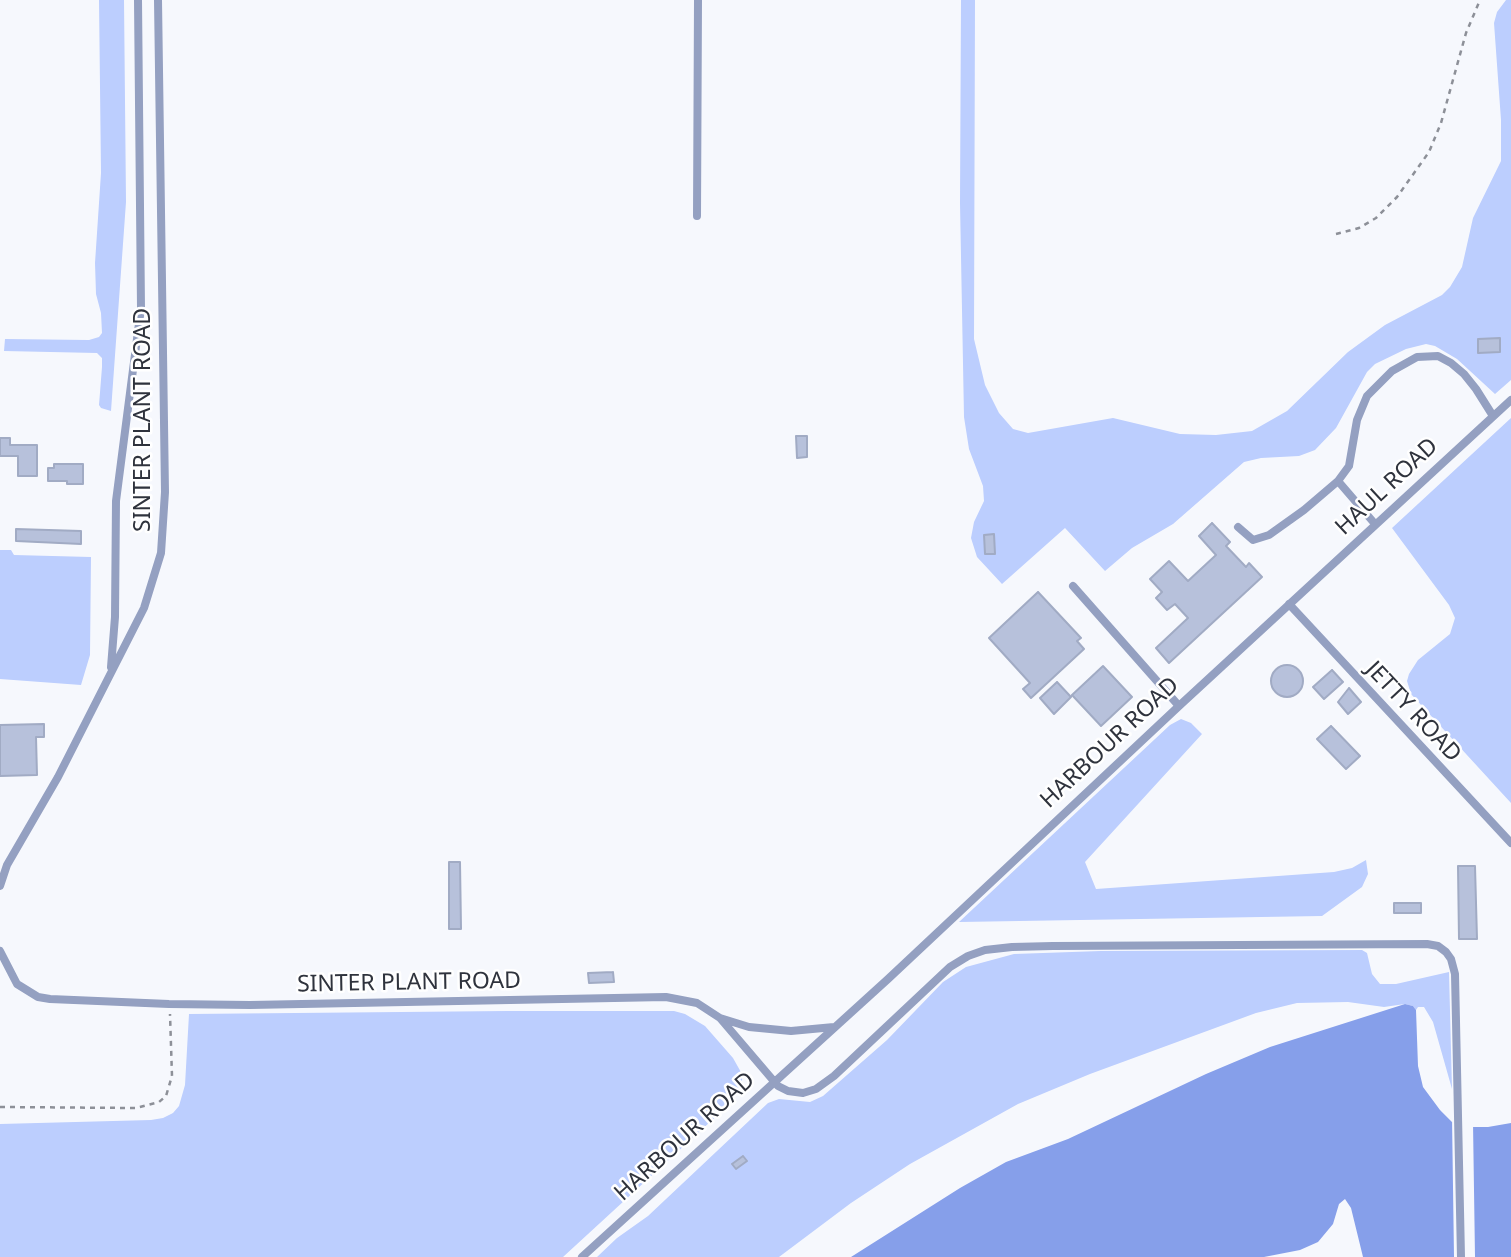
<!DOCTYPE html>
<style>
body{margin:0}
canvas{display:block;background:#f6f8fd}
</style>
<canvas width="1511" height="1257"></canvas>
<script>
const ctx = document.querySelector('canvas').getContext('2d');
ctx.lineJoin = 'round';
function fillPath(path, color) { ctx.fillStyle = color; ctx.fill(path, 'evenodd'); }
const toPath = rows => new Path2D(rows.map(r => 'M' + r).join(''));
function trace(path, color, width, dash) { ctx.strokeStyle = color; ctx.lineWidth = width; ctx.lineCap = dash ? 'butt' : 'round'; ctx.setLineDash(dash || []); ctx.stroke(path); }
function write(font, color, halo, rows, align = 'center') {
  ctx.font = font + ' "Noto Sans",sans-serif'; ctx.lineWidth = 5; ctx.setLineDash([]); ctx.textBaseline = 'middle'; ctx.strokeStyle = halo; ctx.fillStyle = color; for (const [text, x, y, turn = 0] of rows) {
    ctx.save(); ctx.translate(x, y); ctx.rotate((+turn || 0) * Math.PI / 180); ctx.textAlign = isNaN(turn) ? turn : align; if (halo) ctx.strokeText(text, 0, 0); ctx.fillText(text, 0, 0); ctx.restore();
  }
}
const green = toPath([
 [99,0,124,0,126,202,111,411,101,408,99,405,102,367,102,358,97,353,4,351,5,339,89,340,99,337,102,333,101,313,96,294,95,263,101,173],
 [961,0,975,0,974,339,985,385,999,413,1013,429,1028,433,1113,418,1180,434,1216,435,1252,431,1287,411,1348,352,1385,325,1442,295,1450,287,1462,267,1473,218,1501,161,1501,120,1494,23,1497,12,1506,0,1511,0,1511,380,1495,394,1457,359,1435,346,1426,344,1406,349,1375,364,1367,372,1336,428,1315,450,1299,456,1261,458,1244,462,1173,524,1132,548,1105,571,1065,528,1002,584,977,557,971,538,974,522,984,501,983,486,969,449,964,417,960,203],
 [1511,418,1511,803,1411,694,1407,681,1409,674,1418,660,1450,634,1455,618,1449,605,1392,528],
 [0,550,11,550,14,555,91,557,90,655,81,685,0,679],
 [1181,719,1191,723,1202,734,1085,862,1096,889,1334,872,1352,868,1366,860,1368,874,1362,887,1322,916,959,922,1170,725],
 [1362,950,1367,953,1372,974,1380,984,1396,984,1449,972,1452,1089,1433,1022,1424,1007,1418,1007,1416,1010,1413,1006,1405,1004,1384,1007,1348,1002,1297,1003,1256,1013,1090,1074,1018,1104,910,1164,851,1203,779,1257,597,1257,617,1238,648,1216,768,1103,779,1099,810,1102,823,1096,887,1040,943,982,966,967,1014,954,1101,951],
 [507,1011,674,1011,685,1014,705,1026,733,1058,742,1074,742,1087,723,1110,563,1257,0,1257,0,1124,151,1120,163,1118,173,1113,179,1106,185,1085,189,1014]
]);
const water = toPath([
 [1405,1004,1413,1006,1416,1010,1418,1066,1423,1087,1440,1110,1452,1122,1473,1127,1488,1127,1511,1123,1511,1257,851,1257,960,1188,1006,1162,1068,1139,1206,1074,1270,1047]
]);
const pier = toPath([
 [1452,1117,1473,1123,1475,1257,1454,1257],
 [1345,1199,1351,1208,1363,1257,1264,1257,1300,1250,1318,1242,1333,1224,1339,1204]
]);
const building = toPath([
 [1500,338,1500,352,1478,353,1478,339,1500,338],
 [796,436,807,436,807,457,797,458,796,436],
 [0,438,10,438,10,445,37,445,37,476,18,476,18,456,0,456,0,438],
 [54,464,83,464,83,484,67,484,67,481,48,481,48,468,54,468,54,464],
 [1212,523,1230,542,1226,546,1246,567,1249,563,1262,577,1169,663,1156,648,1188,618,1175,604,1167,610,1156,598,1162,592,1150,579,1169,561,1188,581,1216,555,1199,536,1212,523],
 [16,529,81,531,81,544,16,541,16,529],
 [994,534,995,554,985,554,984,535,994,534],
 [1038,592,1081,638,1077,641,1084,649,1031,698,1023,689,1030,683,989,638,1038,592],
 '1271 681a16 16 0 1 1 32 0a16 16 0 1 1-32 0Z',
 [1103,666,1132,697,1101,726,1072,695,1103,666],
 [1332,670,1343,682,1324,699,1313,687,1332,670],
 [1057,682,1071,697,1054,714,1040,698,1057,682],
 [1349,688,1361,702,1348,714,1338,702,1349,688],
 [44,724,44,737,36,737,37,775,0,776,0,725,44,724],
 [1331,726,1360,756,1346,769,1317,739,1331,726],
 [449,862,460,862,461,929,449,929,449,862],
 [1458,866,1475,866,1477,939,1459,939,1458,866],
 [1394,903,1421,903,1421,913,1394,913,1394,903],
 [613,972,614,982,589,983,588,973,613,972],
 [743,1156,747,1161,736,1169,732,1164,743,1156]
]);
const path = toPath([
 [1336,234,1359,228,1376,218,1397,197,1429,152,1441,123,1466,33,1480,0],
 [0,1107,136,1108,159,1102,166,1096,172,1076,170,1014]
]);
const lane = toPath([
 [697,216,698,0],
 [1338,481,1375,524],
 [1238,527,1253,540,1269,535,1304,510,1338,481,1349,466,1357,420,1367,396,1392,371,1417,357,1438,356,1451,363,1464,374,1476,389,1493,416],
 [1073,586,1179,706],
 [1289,604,1511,843],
 [111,667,115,617,116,501,141,308,138,0],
 [0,886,7,865,58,777,144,608,161,553,165,492,158,0],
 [0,951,17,984,38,997,50,999,169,1004,250,1005,666,997,697,1003,720,1018,749,1027,791,1031,834,1027],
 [720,1018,778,1086,788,1091,803,1093,816,1089,834,1076,950,967,968,956,985,950,1012,947,1053,946,1427,944,1438,946,1446,952,1451,959,1455,974,1461,1257],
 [582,1257,888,979,1179,706,1511,400]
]);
const streetNames = [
 ["SINTER PLANT ROAD",143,420,-90],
 ["HAUL ROAD",1387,487,-43],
 ["JETTY ROAD",1413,712,47],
 ["HARBOUR ROAD",1110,743,-43],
 ["SINTER PLANT ROAD",409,983,-1],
 ["HARBOUR ROAD",685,1137,-42]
];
fillPath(green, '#bccefe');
fillPath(water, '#869fea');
fillPath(pier, '#f6f8fd');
fillPath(building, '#b7c1db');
trace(building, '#a1abc4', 2);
trace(path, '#8d9098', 2.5, [5, 5]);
trace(lane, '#94a0c1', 8);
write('23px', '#2f333d', '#fff', streetNames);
</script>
